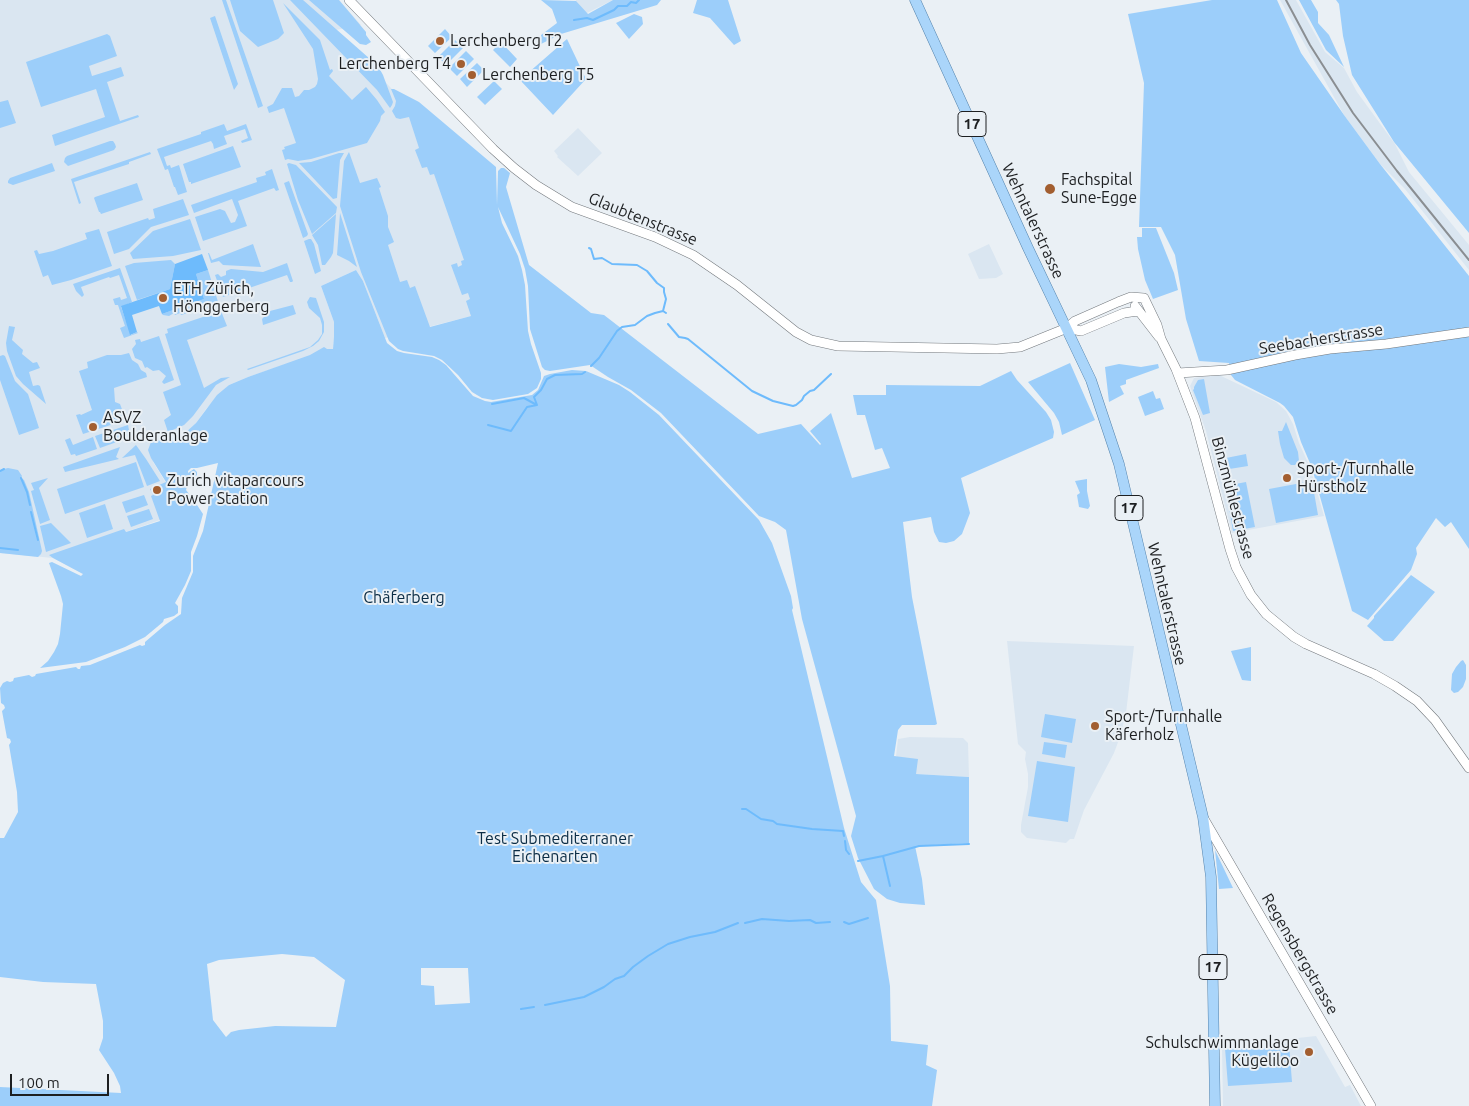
<!DOCTYPE html>
<meta charset="utf-8">
<style>
body{margin:0}
#map{position:relative;width:1469px;height:1106px;overflow:hidden;background:#eaf0f5;font-family:Ubuntu,sans-serif}
canvas{display:block}
.scale{position:absolute;left:10px;top:1074px;width:99px;height:22px;box-sizing:border-box;border:2px solid #1d1f21;border-top:0;padding-left:6px;font-size:15px;line-height:18px;white-space:nowrap;color:#1d1f21;-webkit-text-stroke:4px #eaf0f5;paint-order:stroke}
</style>
<div id="map">
<canvas width="1469" height="1106"></canvas>
<div class="scale">100 m</div>
</div>
<script>
const ctx = document.querySelector('canvas').getContext('2d');
ctx.lineJoin = 'round';
function fillPath(path, color) { ctx.fillStyle = color; ctx.fill(path, 'evenodd'); }
const toPath = rows => new Path2D(rows.map(r => 'M' + r).join(''));
function trace(path, color, width, dash) { ctx.strokeStyle = color; ctx.lineWidth = width; ctx.lineCap = dash ? 'butt' : 'round'; ctx.setLineDash(dash || []); ctx.stroke(path); }
function write(font, color, halo, rows, align = 'center') {
  ctx.font = font + ' Ubuntu,sans-serif'; ctx.lineWidth = 4; ctx.setLineDash([]); ctx.textBaseline = 'middle'; ctx.strokeStyle = halo; ctx.fillStyle = color; for (const [text, x, y, turn = 0] of rows) {
    ctx.save(); ctx.translate(x, y); ctx.rotate((+turn || 0) * Math.PI / 180); ctx.textAlign = isNaN(turn) ? turn : align; if (halo) ctx.strokeText(text, 0, 0); ctx.fillText(text, 0, 0); ctx.restore();
  }
}
const built = toPath([
 [0,0,339,0,361,25,336,30,427,126,491,311,385,338,363,281,356,270,321,286,334,322,334,336,333,349,321,350,310,356,248,377,229,385,206,409,196,423,185,433,172,438,153,441,151,442,153,462,166,483,160,520,100,541,83,574,53,558,0,553],
 [576,0,613,0,587,13,573,10],
 [1280,0,1296,0,1325,52,1344,68,1357,92,1395,144,1409,172,1469,245,1469,270,1405,189,1380,164,1344,115],
 [578,128,602,153,578,176,557,157,558,156,554,151],
 [989,244,1003,274,996,278,979,279,968,254],
 [1219,375,1276,402,1286,411,1293,424,1299,443,1310,467,1324,516,1232,533,1206,431,1190,386,1194,378],
 [1007,641,1134,646,1126,713,1120,737,1114,753,1084,810,1074,839,1070,839,1066,843,1027,838,1021,832,1021,825,1028,787,1028,774,1025,759,1026,752,1018,744],
 [910,737,963,738,968,743,969,777,915,774,896,756,898,739],
 [1316,1036,1345,1087,1350,1085,1361,1106,1223,1106,1222,1049,1224,1046]
]);
const green = toPath([
 [222,0,226,0,263,106,258,108],
 [230,0,273,0,284,33,278,39,258,47,240,31],
 [290,0,303,0,378,66,383,75,393,102,392,105,390,108,377,90],
 [309,0,339,0,366,32,366,35,371,42,366,45,360,44],
 [541,0,576,1,588,14,613,0,661,0,657,5,561,34,541,44,541,35,557,23,552,9],
 [697,0,728,0,741,41,734,45,710,18,693,13],
 [1212,0,1277,0,1301,53,1344,115,1380,164,1469,276,1469,549,1451,522,1445,527,1436,518,1416,548,1417,554,1411,570,1368,620,1352,611,1312,468,1301,442,1293,417,1284,406,1280,403,1235,380,1231,375,1229,363,1199,361,1186,319,1175,255,1161,227,1139,227,1144,83,1128,14],
 [1299,0,1311,0,1318,12,1318,23,1329,35,1344,67,1326,50],
 [1336,0,1469,0,1469,233,1394,142,1352,75,1343,36,1339,4],
 [283,3,320,40,330,70,332,69,333,71,329,76,352,100,366,87,377,100,385,112,381,116,380,121,367,143,311,159,298,161,288,159,285,160,282,150,285,149,284,147,296,143,284,108,269,113,267,107,273,104,282,88,292,88,295,97,299,96,304,90,309,90,315,87,317,84,318,79,313,49],
 [634,14,642,17,643,24,629,39,616,23],
 [215,16,238,84,234,90,210,18],
 [445,29,452,37,435,53,428,46],
 [107,34,110,36,117,56,89,66,92,76,121,67,124,76,107,82,120,121,138,115,139,117,55,146,52,135,105,117,96,89,41,107,26,62],
 [567,39,586,79,553,115,520,80],
 [455,40,463,48,446,65,438,57],
 [501,42,517,59,510,67,493,50],
 [466,51,474,59,457,76,449,68],
 [477,63,484,70,467,87,460,79],
 [494,81,502,89,485,105,477,97],
 [391,89,394,89,419,102,496,167,497,205,498,171,501,168,504,168,510,173,506,187,529,265,591,313,604,315,758,434,801,424,820,445,821,444,810,431,831,413,852,478,890,468,882,448,875,450,865,415,857,415,853,395,886,395,886,385,980,386,1011,371,1017,380,1046,412,1051,420,1054,432,1053,438,961,478,970,513,962,534,954,541,946,543,939,542,934,532,931,517,903,522,912,597,937,724,935,725,902,725,898,730,894,756,918,759,916,774,969,777,969,843,915,846,922,879,925,905,900,903,887,899,874,889,858,858,851,836,856,816,802,619,786,530,775,522,759,516,661,413,631,390,608,377,590,365,550,371,545,370,542,367,530,329,528,286,525,269,520,254,498,207,502,223,518,256,522,270,525,285,528,331,531,344,541,373,541,379,537,388,528,394,493,400,482,398,472,392,458,375,442,360,434,356,403,351,398,349,389,341,361,272,340,206,344,161,349,152,360,183,377,178,381,187,379,188,388,216,388,227,394,242,388,245,400,282,407,280,410,288,415,286,430,327,471,316,466,301,470,299,468,293,462,295,451,265,457,263,458,267,462,265,461,261,464,260,434,174,430,175,427,167,422,168,415,150,419,148,409,117,400,119,396,118,392,111,395,106,396,101],
 [8,100,16,123,0,128,0,102],
 [224,124,227,131,246,124,252,140,242,143,241,141,248,138,245,129,224,136,227,144,214,149,213,144,211,141,164,157,167,166,170,165,171,168,179,165,187,192,178,195,175,187,174,187,168,169,165,170,157,149,201,134,201,132],
 [110,141,113,141,115,144,116,147,114,150,68,166,64,162,65,158,67,156],
 [233,146,241,167,191,184,191,182,189,182,183,164],
 [150,152,151,154,129,162,129,164,74,182,81,203,79,204,71,179],
 [339,153,344,153,340,160,337,198,333,199,299,163,311,162],
 [52,163,55,171,13,185,8,183,8,181,10,178],
 [289,163,296,165,337,207,336,213,312,234,298,200,287,164],
 [272,169,279,190,276,191,274,188,238,201,247,226,203,241,195,217,220,209,225,211,231,223,235,222,238,215,232,199,194,213,191,205,257,182,256,178,266,175,265,172],
 [289,181,308,234,307,236,303,238,284,183],
 [137,183,143,200,101,214,100,212,99,212,94,198,95,197],
 [183,199,189,215,151,227,129,249,114,254,107,232,148,218,149,220,155,218,153,209],
 [340,213,357,267,349,261,337,255],
 [336,214,333,253,331,257,325,265,322,265,318,245,312,235],
 [190,219,201,250,173,256,133,259,130,253,153,231],
 [1142,228,1156,228,1174,273,1178,290,1153,299,1145,280,1138,249,1137,237,1142,237],
 [99,229,112,266,71,280,52,285,48,275,43,277,34,251,37,250,39,254,53,251,87,239,85,233],
 [309,239,311,239,314,244,321,271,315,274,304,241],
 [253,244,261,267,223,265,219,261,211,263,208,253,209,253,212,260],
 [171,260,175,264,170,289,137,300,125,266,134,263],
 [287,263,293,281,292,282,290,282,287,275,223,297,215,275,218,274,221,277,226,275,226,271,231,269,263,272],
 [120,268,132,302,121,307,131,335,137,332,138,333,124,338,120,328,125,326,118,305,115,305,113,299,120,297,121,300,127,298,119,275,110,278,109,277,81,287,84,295,82,297,76,291,73,284],
 [208,270,219,305,199,311,197,308,187,311,188,313,181,315,180,313,175,315,174,313,169,316,163,315,162,314,204,299,196,274],
 [356,270,363,281,387,343,397,351,404,353,432,357,439,360,446,365,473,396,485,401,491,402,532,395,538,390,544,376,550,374,572,370,586,371,619,385,630,392,659,415,759,520,772,543,791,596,793,608,792,610,844,828,861,882,876,900,890,986,891,1041,928,1045,926,1065,937,1070,932,1106,0,1106,0,1087,121,1093,120,1086,114,1073,99,1050,103,1038,103,1021,96,984,43,982,0,977,0,838,4,838,18,812,17,792,9,745,11,742,10,739,7,738,2,711,5,708,4,705,1,703,0,688,3,683,7,681,10,682,13,681,14,678,29,675,32,677,35,676,36,674,76,667,78,669,80,669,81,666,90,665,140,645,142,646,145,645,145,642,165,625,181,614,182,598,193,572,193,556,203,531,218,463,197,468,191,468,188,471,188,473,194,469,197,472,197,475,193,478,190,477,186,490,193,499,203,514,197,536,191,552,191,571,185,585,175,603,178,606,178,613,174,616,164,619,163,622,145,637,125,647,86,662,40,668,48,661,54,652,58,644,60,634,63,604,61,596,49,563,52,562,81,576,83,574,53,558,49,555,124,529,126,532,160,521,151,496,153,495,150,489,166,482,151,458,148,450,151,442,153,441,172,438,185,433,196,423,217,395,229,385,248,377,310,355,324,347,327,349,333,349,334,336,334,322,321,286],
 [282,954,314,957,345,980,336,1027,275,1026,239,1030,231,1032,226,1037,213,1020,207,964,219,960],
 [421,968,468,968,470,1003,435,1005,434,986,421,985],
 [310,297,316,298,324,322,324,332,319,341,313,346,303,351,248,370,247,369,310,347,318,340,322,334,322,325,320,318,309,308,307,302],
 [293,305,296,314,263,325,262,319,270,311],
 [221,311,227,326,187,340,204,388,221,378,230,377,216,385,193,416,184,425,168,432,164,420,171,415,163,392,181,385,165,334,168,333,167,329],
 [9,326,15,327,12,340,23,350,22,354,33,363,37,362,40,368,29,372,33,386,38,385,40,386,46,404,23,384,16,376,7,351,6,343],
 [159,336,174,380,164,384,162,382,166,376,159,370,153,371,147,367,145,368,142,361,135,358,132,349,136,344,135,340,140,339,141,342],
 [129,353,132,360,138,364,141,370,146,373,147,377,114,388,115,402,120,404,126,420,83,434,76,415,80,414,81,415,92,410,79,371,88,368,87,362,107,355,121,355],
 [3,355,5,356,15,381,28,394,39,428,19,435,0,380,0,356],
 [1070,363,1095,420,1062,435,1059,422,1054,413,1028,382],
 [1119,364,1141,367,1158,364,1159,368,1126,380,1126,384,1120,386,1124,394,1109,402,1105,367],
 [1204,379,1210,413,1203,415,1193,390,1194,389,1194,387,1198,380],
 [1153,391,1156,399,1160,398,1164,409,1145,416,1138,397],
 [1286,422,1298,452,1299,461,1295,465,1291,465,1284,458,1280,444,1278,431,1282,431],
 [128,425,130,435,128,438,100,448,95,436],
 [93,437,97,449,76,456,75,454,71,455,65,440,70,438,73,445],
 [136,445,146,459,160,481,147,486,135,455,122,458],
 [120,447,116,457,119,459,65,472,63,467],
 [1246,454,1248,466,1223,470,1221,459],
 [136,462,144,487,65,514,57,489],
 [8,468,18,470,22,476,21,478,24,480,29,492,42,551,41,554,38,557,0,553,0,470],
 [48,478,39,488,50,520,40,524,31,491,34,490,31,483],
 [1087,479,1087,491,1090,506,1088,509,1079,507,1077,495,1080,493,1075,481],
 [1312,481,1318,515,1276,523,1269,489],
 [1246,482,1255,527,1233,531,1225,486],
 [144,495,148,505,126,513,122,502],
 [105,504,113,529,87,538,79,513],
 [149,509,153,519,131,527,127,516],
 [51,523,71,543,46,552,40,526],
 [1411,575,1435,592,1393,641,1384,641,1367,626,1374,618,1374,616],
 [1251,647,1251,681,1242,680,1231,651],
 [1463,660,1466,665,1466,679,1463,687,1458,692,1454,693,1451,690,1452,674,1456,667,1461,661],
 [1045,714,1076,719,1072,743,1041,737],
 [1044,742,1067,745,1065,758,1042,754],
 [1037,761,1075,767,1068,822,1028,816],
 [1215,850,1233,888,1219,889],
 [1289,1044,1292,1082,1228,1086,1225,1048]
]);
const water = toPath([
 [202,254,208,270,196,274,204,299,162,314,159,306,132,315,137,332,130,335,121,306,170,289,175,264]
]);
const stream = toPath([
 [574,20,587,18,593,20,614,10,618,6,627,6,631,2,636,3,639,0],
 [589,248,591,249,594,259,602,258,612,264,637,265,647,271,657,283,664,288,664,292,666,299,663,311],
 [668,324,679,337,685,338,688,339,752,391,773,401,793,406,796,405,802,400,804,396,810,391,814,390,831,374],
 [591,366,599,358,617,331,622,327,635,325,647,316,655,313,663,311,666,313],
 [492,404,524,398,535,404],
 [537,405,534,397,541,390,547,379,555,375,582,374,585,372],
 [488,425,511,431,527,407,537,405],
 [0,471,4,469],
 [21,478,27,492,30,505],
 [31,512,38,540],
 [0,548,18,550],
 [742,809,746,809,761,819,773,821,777,824,812,829,843,831,844,836],
 [845,841,846,850,849,854],
 [858,861,883,856],
 [890,886,883,856,919,846,969,844],
 [844,922,849,924,868,918],
 [745,923,762,919,789,921,810,920,816,923,830,922],
 [545,1005,584,997,604,987,615,979,624,976,633,967,648,956,668,944,690,937,715,932,738,923],
 [521,1009,534,1007]
]);
const tertiary = toPath([
 [349,0,493,149,514,168,536,185,572,207,655,237,693,255,737,285,796,332,811,340,838,346,997,349,1020,347,1067,328,1075,321,1118,302,1131,297,1144,298],
 [1144,298,1157,325,1161,339,1176,369,1195,418,1230,549,1236,567,1251,595,1266,614,1294,637,1306,644,1374,674,1395,686,1417,701,1435,720,1469,768],
 [1135,306,1159,337],
 [1067,328,1081,331,1124,313,1138,311],
 [1178,373,1227,370,1295,355,1330,349,1386,344,1469,332],
 [1204,819,1371,1106]
]);
const primary = toPath([
 [915,0,1028,248,1091,380,1119,464,1203,817,1211,877,1215,1106]
]);
const rail = toPath([
 [1286,0,1310,45,1353,113,1397,171,1469,260]
]);
const markers = [
 [440,41,5,"#a25e30"],
 [461,64,5,"#a25e30"],
 [472,75,5,"#a25e30"],
 [1050,189,6,"#a25e30"],
 [163,298,5,"#a25e30"],
 [93,427,5,"#a25e30"],
 [1287,478,5,"#a25e30"],
 [157,490,5,"#a25e30"],
 [1095,726,5,"#a25e30"],
 [1309,1052,5,"#a25e30"]
];
const shields = [
 [972,124,28],
 [1129,508,28],
 [1213,967,28]
];
const shieldNames = [
 ["17",972,124],
 ["17",1129,508],
 ["17",1213,967]
];
const poiNames = [
 ["Lerchenberg T2",450,41],
 ["Lerchenberg T4",451,64,"right"],
 ["Lerchenberg T5",482,75],
 ["Fachspital",1061,180],
 ["Sune-Egge",1061,198],
 ["ETH Zürich,",173,289],
 ["Hönggerberg",173,307],
 ["ASVZ",103,418],
 ["Boulderanlage",103,436],
 ["Sport-/Turnhalle",1297,469],
 ["Hürstholz",1297,487],
 ["Zurich vitaparcours",167,481],
 ["Power Station",167,499],
 ["Sport-/Turnhalle",1105,717],
 ["Käferholz",1105,735],
 ["Schulschwimmanlage",1299,1043,"right"],
 ["Kügeliloo",1299,1061,"right"]
];
const streetNames = [
 ["Glaubtenstrasse",643,219,22],
 ["Wehntalerstrasse",1033,221,65],
 ["Seebacherstrasse",1321,339,-9],
 ["Binzmühlestrasse",1233,498,75],
 ["Wehntalerstrasse",1167,604,77],
 ["Regensbergstrasse",1300,954,60]
];
const parkNames = [
 ["Chäferberg",404,598],
 ["Test Submediterraner",555,839],
 ["Eichenarten",555,857]
];
fillPath(built, '#dae6f1');
fillPath(green, '#9ccefa');
fillPath(water, '#6ebbfc');
trace(stream, '#6ebbfc', 2);
trace(tertiary, '#73787d', 10);
trace(primary, '#5483ac', 11);
trace(tertiary, '#fff', 9);
trace(primary, '#aad5fa', 10);
trace(rail, '#8a8e92', 2);
for (const [x, y, r, color] of markers) { const dot = new Path2D(); dot.arc(x, y, r, 0, 2 * Math.PI); ctx.fillStyle = color; ctx.fill(dot); trace(dot, '#eaf0f5', 2); }
for (const [x, y, w] of shields) { const box = new Path2D(); box.roundRect(x - w / 2, y - 12.5, w, 25, 4); ctx.fillStyle = '#eaf0f5'; ctx.fill(box); trace(box, '#1d1f21', 1); }
write('bold 15px', '#1d1f21', null, shieldNames);
write('16px', '#1d1f21', '#eaf0f5', poiNames, 'left');
write('16px', '#1d1f21', '#eaf0f5', streetNames);
write('16px', '#0a2c45', '#eaf0f5', parkNames);
</script>
